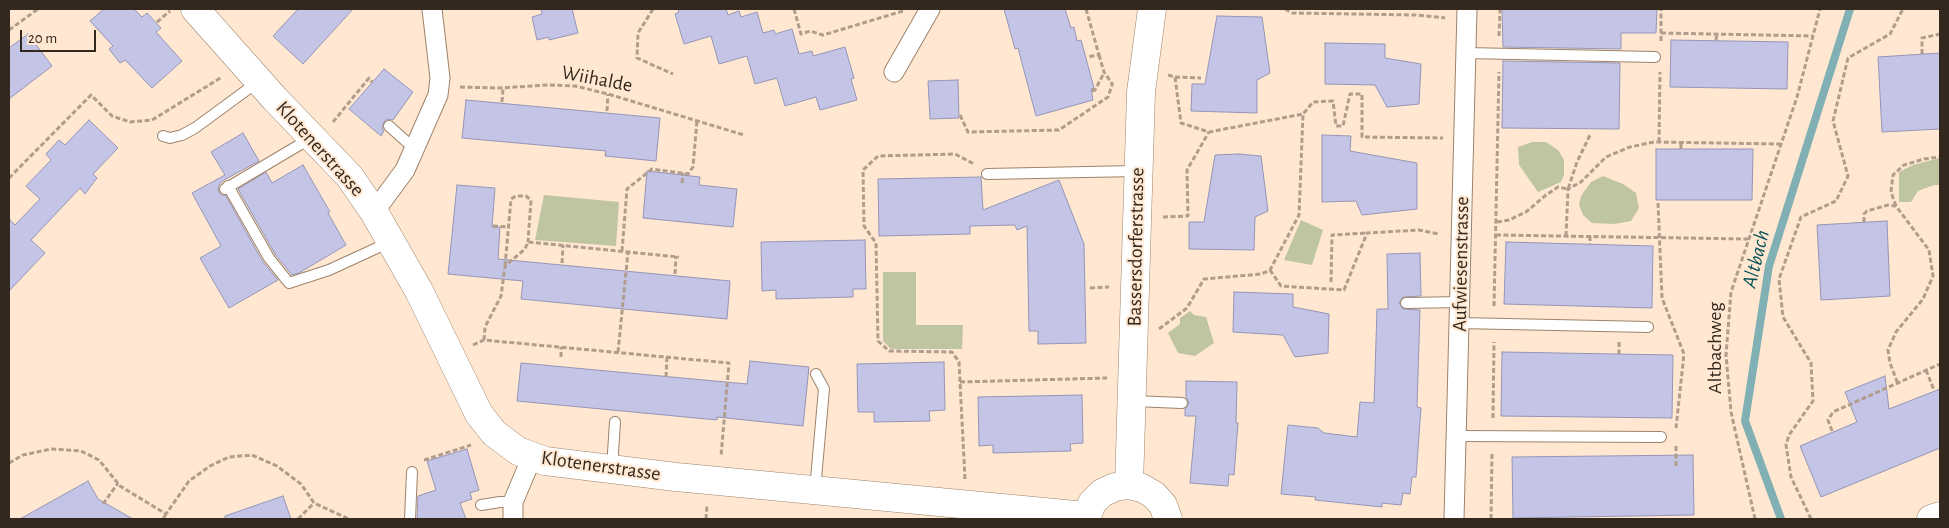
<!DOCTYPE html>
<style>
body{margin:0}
#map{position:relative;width:1949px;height:528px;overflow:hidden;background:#ffe7d2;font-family:"Alegreya Sans",sans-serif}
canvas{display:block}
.frame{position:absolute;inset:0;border:10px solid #33281e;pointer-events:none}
.scale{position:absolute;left:20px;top:30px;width:76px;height:22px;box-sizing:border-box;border:2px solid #33281e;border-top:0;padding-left:6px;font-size:15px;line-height:18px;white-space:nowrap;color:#33281e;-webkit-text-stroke:4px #ffe7d2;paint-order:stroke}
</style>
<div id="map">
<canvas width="1949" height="528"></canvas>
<div class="frame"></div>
<div class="scale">20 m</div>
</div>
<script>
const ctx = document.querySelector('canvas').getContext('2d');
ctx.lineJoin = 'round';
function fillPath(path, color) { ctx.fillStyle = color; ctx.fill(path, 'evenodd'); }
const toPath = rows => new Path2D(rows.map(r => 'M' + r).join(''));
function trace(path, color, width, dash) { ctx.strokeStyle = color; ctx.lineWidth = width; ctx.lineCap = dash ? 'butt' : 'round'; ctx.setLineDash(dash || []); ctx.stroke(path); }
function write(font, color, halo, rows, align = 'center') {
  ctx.font = font + ' "Alegreya Sans",sans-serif'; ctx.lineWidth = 4; ctx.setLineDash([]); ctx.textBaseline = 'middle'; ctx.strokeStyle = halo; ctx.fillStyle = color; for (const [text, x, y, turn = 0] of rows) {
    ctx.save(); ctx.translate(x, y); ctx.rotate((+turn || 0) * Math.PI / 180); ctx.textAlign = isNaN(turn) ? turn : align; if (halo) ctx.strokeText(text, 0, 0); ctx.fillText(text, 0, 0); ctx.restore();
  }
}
const green = toPath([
 [1532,142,1546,142,1558,150,1564,160,1564,175,1561,182,1538,192,1519,165,1518,147],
 [1940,158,1940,185,1934,185,1918,191,1911,202,1899,202,1899,172,1913,165],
 [1603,176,1623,184,1636,193,1639,208,1631,221,1615,224,1592,223,1583,215,1579,205,1581,196,1591,182],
 [544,195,619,202,616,246,535,240],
 [1301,220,1323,230,1312,265,1284,260],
 [883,272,916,272,916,325,963,325,962,349,891,349,883,341],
 [1190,311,1194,315,1206,317,1214,343,1195,356,1178,353,1168,333,1180,324,1180,318]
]);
const stream = toPath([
 [1781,519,1745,421,1769,266,1850,9]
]);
const building = toPath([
 [104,9,134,9,142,17,147,13,161,28,156,32,182,61,152,88,125,60,120,63,109,49,113,46,90,21,104,9],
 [298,9,353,9,303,64,273,36,298,9],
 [541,9,572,9,578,33,549,40,549,37,537,40,532,17,542,14,541,9],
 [678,9,726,9,728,15,739,11,741,17,757,12,763,33,774,30,775,34,792,29,799,54,812,51,813,56,845,47,854,78,851,79,857,100,820,110,816,97,785,106,777,78,755,84,747,56,719,64,711,36,684,44,675,14,679,12,678,9],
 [1004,9,1065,9,1071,28,1074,27,1077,41,1081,40,1094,88,1091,89,1093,100,1036,116,1018,48,1015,49,1004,9],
 [1502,9,1657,9,1656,33,1621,33,1621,49,1503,47,1502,9],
 [1217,16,1262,17,1270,73,1257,80,1257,113,1191,111,1192,84,1205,84,1217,16],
 [28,34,52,66,9,99,9,48,28,34],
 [1671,40,1788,42,1787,89,1670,87,1671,40],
 [1325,43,1385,44,1385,58,1421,64,1419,104,1387,107,1375,85,1325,84,1325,43],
 [1940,53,1940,129,1882,132,1878,57,1940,53],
 [1503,61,1620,63,1619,129,1502,128,1503,61],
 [384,69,413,92,393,120,387,119,384,122,382,128,384,131,381,136,349,109,384,69],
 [958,80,959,118,930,119,928,81,958,80],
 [466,100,660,118,656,161,605,156,606,151,462,138,466,100],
 [89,120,118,148,93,174,97,178,85,194,80,188,31,240,45,253,9,291,9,219,15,225,40,199,26,186,51,160,46,154,59,140,65,145,89,120],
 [243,133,259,161,224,180,219,185,218,190,221,195,226,196,263,262,278,280,229,308,200,258,221,246,192,193,225,175,211,152,243,133],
 [1322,135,1351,136,1350,151,1417,163,1417,209,1362,215,1356,201,1322,202,1322,135],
 [1656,149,1753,149,1752,200,1656,200,1656,149],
 [1239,154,1261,156,1268,211,1255,217,1254,250,1189,249,1189,222,1204,222,1215,155,1239,154],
 [303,165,330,212,328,213,346,245,299,273,292,275,275,254,238,189,266,172,272,183,303,165],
 [647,171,700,177,699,185,737,189,733,227,643,218,647,171],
 [981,177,983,210,1059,180,1084,244,1086,343,1038,344,1038,331,1029,331,1027,226,1017,230,1015,225,970,226,970,234,879,236,878,179,981,177],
 [457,185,495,188,492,227,500,227,498,259,730,281,727,319,521,299,523,281,448,274,457,185],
 [1887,221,1890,296,1821,300,1817,225,1887,221],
 [865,240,866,289,853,289,853,297,776,299,776,290,762,291,761,242,865,240],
 [1506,242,1653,246,1652,308,1504,304,1506,242],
 [1420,253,1421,296,1403,297,1399,303,1403,309,1420,310,1417,407,1421,408,1416,477,1412,477,1410,494,1403,493,1401,505,1382,503,1382,507,1315,500,1316,497,1281,494,1288,425,1318,428,1324,433,1357,437,1360,402,1374,403,1377,309,1388,309,1387,254,1420,253],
 [1234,292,1293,294,1293,307,1329,314,1328,353,1295,357,1283,335,1233,332,1234,292],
 [1502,352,1673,355,1672,418,1501,416,1502,352],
 [750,361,809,367,803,426,717,417,717,420,517,401,521,363,747,384,750,361],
 [944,362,945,410,929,411,930,421,874,422,874,412,858,412,857,364,944,362],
 [1885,376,1889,409,1940,389,1940,448,1821,497,1800,446,1857,422,1845,392,1885,376],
 [1186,381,1237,382,1236,423,1238,423,1234,475,1229,474,1228,486,1190,483,1196,416,1185,416,1185,409,1189,403,1186,397,1186,381],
 [1082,395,1083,443,1070,444,1071,451,993,453,993,445,979,446,978,397,1082,395],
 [467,449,479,490,470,493,472,499,460,503,466,519,417,519,418,496,436,490,427,461,467,449],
 [1693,455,1694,515,1513,518,1512,457,1693,455],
 [88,481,98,499,133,519,20,519,88,481],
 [283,496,291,519,225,519,225,516,283,496]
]);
const path = toPath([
 [653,9,638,33,637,58,673,74],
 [794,9,801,34,810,31,823,35,903,11],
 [1086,9,1099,55,1087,57],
 [1285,9,1292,13,1416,15,1445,18],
 [157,22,170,11],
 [9,30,38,9],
 [1661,33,1813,36],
 [1499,36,1500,9],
 [1716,40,1717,34],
 [1661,41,1661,9],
 [1922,54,1922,38,1940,34],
 [1099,55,1104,72,1113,85],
 [1168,75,1175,77,1181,123,1209,132,1303,114],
 [1175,77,1201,78],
 [460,87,499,88,548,85,575,86,608,94,744,135],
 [1092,91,1095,90,1104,73],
 [502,102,503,88],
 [607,111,608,94],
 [960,115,968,132,1059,130,1108,97,1112,85],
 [333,122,369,78,372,82],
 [1659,142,1660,72],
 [1681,149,1681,142],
 [9,178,91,95,112,116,130,122,152,120,222,77],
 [682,183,683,173],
 [1658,203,1662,298,1684,354,1676,428],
 [1896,206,1891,192,1893,175,1904,165,1924,159,1940,157],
 [1163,217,1188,216,1187,170,1209,132],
 [1497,222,1509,220,1526,212,1546,195,1558,187,1568,189,1577,162,1591,133],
 [1864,222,1864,214,1867,211,1888,205,1896,206,1929,250,1933,276,1923,299,1896,332,1888,350,1890,363,1898,384],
 [493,226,509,227],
 [1496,235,1748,239],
 [1566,236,1568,189,1581,182,1606,157,1630,147,1654,142,1781,144],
 [1590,236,1590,244],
 [622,251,627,189,652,169,688,174,693,167,697,120],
 [562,263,563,245],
 [505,266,511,199,516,196,526,196,531,200,528,242],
 [1270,270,1281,286,1344,290,1367,233,1419,230,1439,234],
 [675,274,676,256],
 [1331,282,1332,235,1367,233],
 [1090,288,1109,287],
 [1494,306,1499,72],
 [1159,329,1187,308,1204,279,1261,274,1270,270,1299,215,1303,114,1313,102,1333,101,1336,126,1343,126,1350,94,1362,94,1362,137,1443,138],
 [484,340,485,327,501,296,505,266,525,249,528,242,679,257],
 [1619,342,1619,354],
 [473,345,484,340,729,363,721,456],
 [618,352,628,252],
 [561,357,561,347],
 [1926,370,1934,390],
 [666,377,667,357],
 [960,382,1107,378],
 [1493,418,1494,342],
 [1832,431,1828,420,1833,412,1940,364],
 [424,460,471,445],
 [9,463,23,455,51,449,81,451,99,460,120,486,166,514,189,481,210,466,229,457,252,455,277,466,301,484,314,503,349,519],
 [1676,466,1676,446],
 [965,479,959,362,952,352,889,351,878,341,876,243,864,226,863,170,878,156,955,154,974,164],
 [103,504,118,483],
 [163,519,166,514],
 [298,519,314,503],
 [706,519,707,505],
 [1491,519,1492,454],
 [1755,519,1731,412,1726,355,1731,292,1797,97,1820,9],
 [1811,519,1791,477,1786,445,1789,435,1813,401,1811,363,1783,317,1779,279,1801,217,1836,201,1848,176,1833,121,1848,58,1890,34,1903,9]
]);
const lane = toPath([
 [1466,53,1655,57],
 [389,126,408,143,416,147],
 [163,136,170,138,182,135,195,128,259,81],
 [987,174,1137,171],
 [228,186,269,258,289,283,329,270,390,242],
 [225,189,311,138],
 [1406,303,1460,302],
 [1459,323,1648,327],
 [1133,401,1182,403],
 [1456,436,1661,437],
 [612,468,615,422],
 [815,490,824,389,816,374],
 [481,505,500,502,513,502],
 [410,519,412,472]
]);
const street = toPath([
 [894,72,930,9],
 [374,212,405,170,438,95,440,78,432,9],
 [513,519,513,502,532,457],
 [1454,519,1467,9]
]);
const secondary = toPath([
 [195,9,275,99,350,177,374,212,419,291,479,414,494,433,518,451,545,461,676,477,1086,516],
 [1129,485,1141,92,1152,9],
 [1086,519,1092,503,1102,493,1115,487,1129,485,1142,488,1154,495,1163,505,1168,519],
 [1931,519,1940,516]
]);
const streetNames = [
 ["Wiihalde",597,79,11],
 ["Klotenerstrasse",320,149,48],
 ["Bassersdorferstrasse",1136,247,-89],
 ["Aufwiesenstrasse",1461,264,-89],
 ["Altbachweg",1715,348,-90],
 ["Klotenerstrasse",601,466,8]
];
const waterNames = [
 ["Altbach",1756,259,-76]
];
fillPath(green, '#c0c5a1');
trace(stream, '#80b0b3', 8);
fillPath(building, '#c4c4e7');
trace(building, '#9495b5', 1);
trace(lane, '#9d836a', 12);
trace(street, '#9d836a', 21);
trace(secondary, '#9d836a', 29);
trace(path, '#b09d8c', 3, [5, 2.5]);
trace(lane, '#fff', 10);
trace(street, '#fff', 19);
trace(secondary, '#fff', 28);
write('20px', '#33281e', '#ffe7d2', streetNames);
write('italic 21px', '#065155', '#ffe7d2', waterNames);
</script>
